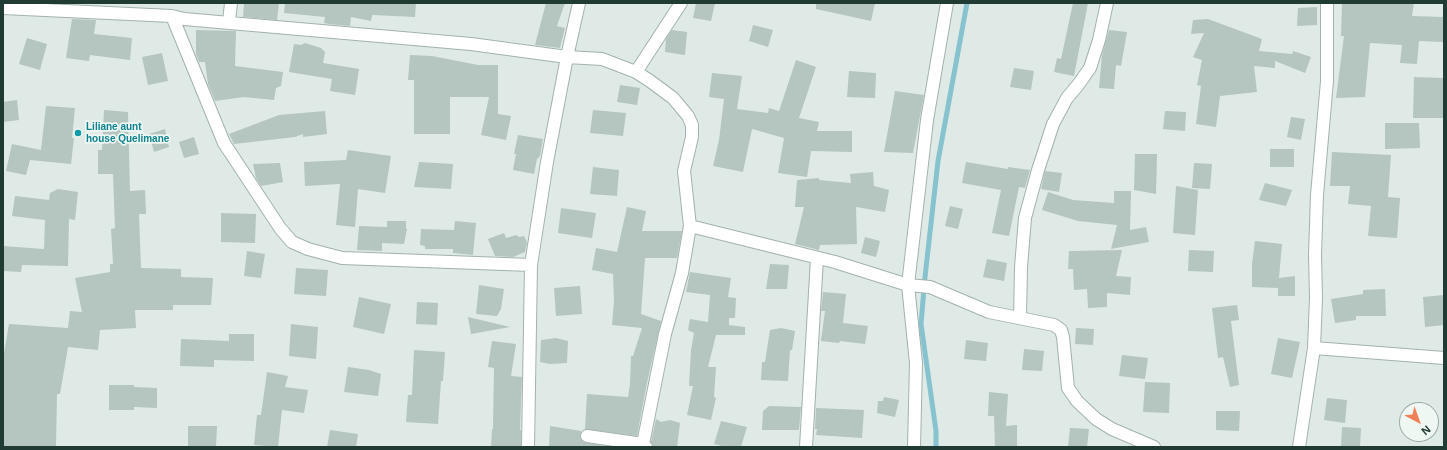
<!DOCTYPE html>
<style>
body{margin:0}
#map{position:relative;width:1447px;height:450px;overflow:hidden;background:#dfeae6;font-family:Arial,sans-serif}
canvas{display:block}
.frame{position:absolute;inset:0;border:4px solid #203a34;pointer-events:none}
.north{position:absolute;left:1399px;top:402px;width:40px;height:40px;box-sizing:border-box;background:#eff7f3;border:1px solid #9caba7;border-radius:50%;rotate:139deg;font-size:11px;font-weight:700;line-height:16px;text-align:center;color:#203a34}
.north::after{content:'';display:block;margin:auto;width:14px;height:18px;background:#f08157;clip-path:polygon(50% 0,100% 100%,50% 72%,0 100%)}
</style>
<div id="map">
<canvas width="1447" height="450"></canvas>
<div class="frame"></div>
<div class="north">N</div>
</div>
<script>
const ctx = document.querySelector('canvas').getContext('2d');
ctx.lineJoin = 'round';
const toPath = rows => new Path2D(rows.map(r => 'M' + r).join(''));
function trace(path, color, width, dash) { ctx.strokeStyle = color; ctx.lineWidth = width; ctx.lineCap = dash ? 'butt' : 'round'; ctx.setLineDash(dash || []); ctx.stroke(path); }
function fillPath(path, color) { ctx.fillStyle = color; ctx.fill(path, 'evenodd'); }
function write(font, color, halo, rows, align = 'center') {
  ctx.font = font + ' Arial,sans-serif'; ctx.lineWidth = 3.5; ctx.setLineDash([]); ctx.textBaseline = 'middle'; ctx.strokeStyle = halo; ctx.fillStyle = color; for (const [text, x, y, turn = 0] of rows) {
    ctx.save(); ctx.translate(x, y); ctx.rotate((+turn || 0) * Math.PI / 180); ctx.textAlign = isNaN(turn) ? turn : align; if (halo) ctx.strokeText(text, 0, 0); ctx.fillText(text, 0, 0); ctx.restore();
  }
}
const stream = toPath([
 [936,447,936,431,921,324,925,277,938,161,967,3]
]);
const building = toPath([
 [244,3,279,3,277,20,243,17],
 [285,3,416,3,415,17,372,15,371,21,351,17,350,26,329,24,324,23,325,17,284,13],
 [546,3,565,3,557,26,565,28,560,48,535,45],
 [696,3,715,3,711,21,693,18],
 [816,3,875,3,871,21,816,9],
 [1073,3,1088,3,1074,76,1054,72,1057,58,1061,59],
 [1342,3,1414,3,1412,16,1444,17,1443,42,1419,41,1417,64,1400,63,1402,45,1370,43,1365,97,1336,98,1344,36,1341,36],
 [1317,7,1317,25,1297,26,1298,8],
 [72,19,96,20,94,34,132,38,130,60,90,55,89,61,66,58],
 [1208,19,1262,39,1259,51,1292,54,1293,51,1311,57,1305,73,1275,61,1275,68,1254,66,1257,92,1220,96,1216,127,1196,124,1201,86,1197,85,1202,60,1193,57,1204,33,1191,34,1193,20],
 [753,25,773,30,768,47,749,41],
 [196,30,236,31,235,66,283,72,281,86,276,88,274,100,244,97,215,101,208,84,205,62,199,62,196,54],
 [672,30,687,32,685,55,665,52,666,39],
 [1109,30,1127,32,1121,66,1116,65,1114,89,1099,88,1102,55],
 [27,38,47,44,40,70,19,64],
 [305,43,321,48,325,52,323,63,359,69,355,95,330,91,332,79,289,72,294,44,301,45],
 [162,53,168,81,148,85,142,57],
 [410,55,432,56,478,65,498,65,498,114,511,116,506,140,481,135,489,97,450,97,450,134,414,134,414,80,408,80],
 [796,60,816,67,799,118,819,122,817,131,852,131,852,152,811,151,807,177,778,173,784,138,752,129,743,172,713,166,719,140,724,99,709,97,712,73,742,76,737,109,768,113,769,108,779,111],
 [1014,68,1034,71,1031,90,1010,87],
 [849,71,876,73,875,98,847,97],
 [1414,77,1444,78,1444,118,1413,118],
 [620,85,640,88,637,105,617,102],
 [895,91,924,95,913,153,884,152],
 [17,100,19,120,3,122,3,102],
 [46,106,75,108,72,138,74,138,71,164,30,160,26,175,6,171,12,144,41,150],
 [104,110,128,112,130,191,145,190,146,214,139,214,141,268,181,269,181,277,213,278,211,305,173,305,173,310,135,310,136,328,100,330,98,350,68,347,60,394,57,394,56,446,3,446,3,359,9,324,68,328,70,311,82,312,75,278,110,272,110,264,113,264,111,229,115,228,113,174,98,174,98,150,102,150],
 [593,110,626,113,623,136,590,133],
 [325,111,327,134,303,137,303,134,295,137,234,144,229,134,279,115],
 [1165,111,1186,112,1185,131,1163,129],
 [1291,117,1305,119,1301,140,1287,137],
 [1385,123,1419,123,1420,148,1385,149],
 [165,129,169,147,154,152,149,134],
 [518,135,543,139,540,156,537,159,534,174,513,170,516,154,514,154],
 [194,137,199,154,184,158,179,142],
 [1270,149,1294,149,1294,167,1270,167],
 [348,150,391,156,385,193,358,189,355,227,336,225,340,184,305,186,304,162,346,160],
 [1332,152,1391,155,1388,197,1400,198,1397,238,1368,236,1371,206,1348,204,1350,186,1330,186],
 [1135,154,1157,154,1156,194,1134,190],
 [419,162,453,164,451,189,414,187],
 [966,162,1008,169,1008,167,1030,170,1025,188,1019,187,1009,236,992,233,1001,190,962,183],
 [280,163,283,182,261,186,256,178,253,164],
 [1194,163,1212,164,1210,189,1192,188],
 [593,167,619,170,617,196,590,194],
 [1045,171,1062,173,1059,192,1041,189],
 [873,172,874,186,889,190,885,212,856,207,857,244,820,245,819,250,795,244,804,207,795,207,797,180,819,178,819,180,851,183,850,174],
 [1265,183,1292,190,1286,206,1259,200],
 [1176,186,1198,190,1195,235,1173,233],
 [58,189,78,192,75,220,69,219,68,266,22,265,21,272,3,271,3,246,44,249,45,220,12,216,15,196,49,200,50,193],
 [1114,191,1131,191,1130,230,1146,227,1149,242,1111,249,1117,225,1078,221,1042,210,1048,192,1073,200,1114,203],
 [950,206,963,209,958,229,945,226],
 [627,207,646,211,642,231,682,231,677,258,645,258,641,314,661,321,647,383,637,436,585,429,587,394,628,397,630,384,631,356,633,356,642,328,612,325,614,301,613,274,592,270,596,248,617,252],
 [561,208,596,213,592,238,558,233],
 [221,213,256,214,255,243,221,242],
 [387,221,406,221,406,229,407,229,404,244,382,243,382,251,357,250,359,226,387,227],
 [455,221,476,223,473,255,453,253,453,249,425,249,425,246,420,245,421,229,454,230],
 [504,233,506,238,516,235,519,237,524,236,527,242,525,252,513,257,495,256,488,239],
 [865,237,880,241,876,257,861,253],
 [1255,241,1282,244,1279,278,1295,276,1295,296,1278,296,1278,287,1278,288,1252,287,1252,264],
 [1122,250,1116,276,1131,277,1130,295,1107,293,1107,307,1088,308,1087,289,1074,290,1073,269,1068,269,1069,251],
 [1189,250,1214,251,1213,272,1188,271],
 [247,251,265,254,261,278,244,276],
 [987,259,1007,263,1004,281,983,277],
 [770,264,789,265,787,289,766,289],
 [296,268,328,270,326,296,294,294],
 [690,272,731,278,728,297,736,298,735,318,729,318,729,325,745,327,745,335,716,335,708,367,716,367,714,397,716,398,711,420,687,415,693,386,689,386,691,350,694,333,688,330,690,319,708,322,710,295,686,292],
 [479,285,504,289,501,309,497,316,476,314],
 [580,286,582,314,556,316,554,288],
 [1385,289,1386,316,1356,316,1356,320,1335,323,1331,299,1363,294,1363,290],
 [823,292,846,294,843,323,868,326,865,344,840,341,839,343,821,341,825,311,821,311],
 [1444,295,1444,325,1425,327,1423,297],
 [359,297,391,304,384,334,353,327],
 [417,302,438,303,437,325,416,324],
 [1237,305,1239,320,1231,321,1239,385,1230,387,1223,357,1218,358,1212,308],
 [468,317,510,327,471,334],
 [291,324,318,327,316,359,289,356],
 [781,328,795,331,792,350,790,350,788,381,761,380,762,362,765,362,770,330],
 [1076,328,1094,329,1093,345,1075,344],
 [229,334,254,334,254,361,214,360,214,367,180,366,181,339,229,341],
 [556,338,568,341,567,363,550,364,540,362,541,340],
 [1278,338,1300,342,1292,378,1271,374],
 [966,340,988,343,986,361,964,359],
 [492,341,516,344,511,376,522,377,520,430,521,430,521,447,491,447,492,429,493,429,494,368,488,367],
 [1024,349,1044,351,1042,371,1022,370],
 [414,350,445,352,443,381,441,381,438,424,406,422,408,395,412,395],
 [1122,355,1148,358,1145,379,1119,376],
 [348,367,369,370,381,374,378,396,344,392],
 [267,372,288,376,285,387,308,390,304,413,282,410,278,447,254,445,257,415,261,415],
 [1145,382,1170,383,1169,413,1143,412],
 [109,385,134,385,134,387,157,388,157,408,134,407,134,410,109,410],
 [989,392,1008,394,1006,426,1017,425,1017,446,995,447,994,416,988,416],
 [884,397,899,400,895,417,877,413,878,401,883,401],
 [1327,398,1347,400,1345,423,1324,420],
 [769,406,801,407,799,430,762,430,763,411],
 [816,408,864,410,862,438,816,435,817,429,815,429],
 [1216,411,1240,411,1239,431,1216,430],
 [656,419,661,422,670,420,680,423,677,447,653,447,651,442],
 [721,421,747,427,741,447,726,447,714,444],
 [188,426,217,426,216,447,188,447],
 [550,426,581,431,580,438,583,442,611,447,549,447],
 [1342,427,1361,428,1360,447,1341,447],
 [1070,428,1089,429,1087,447,1068,447],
 [330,430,358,434,356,447,327,447]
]);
const street = toPath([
 [3,8,172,16,184,19,471,44,567,57,602,59,636,72,650,81,673,98,688,116,692,125,692,137,684,171,690,226,835,262,908,285,930,287,989,312,1054,325,1061,330,1063,337,1068,388,1077,401,1096,419,1112,429,1154,447],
 [172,16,224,143,280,228,292,242,308,249,342,258,531,265],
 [229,22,231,3],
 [636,72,681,3],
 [1020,318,1021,267,1025,218,1038,170,1053,124,1067,98,1078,85,1090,68,1099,40,1107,3],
 [1314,348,1444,358],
 [587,436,643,444],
 [528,447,531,265,547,162,567,57,579,3],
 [646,447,643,444,665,334,682,273,690,226],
 [806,447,817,258],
 [914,447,916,363,908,285,927,120,947,3],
 [1299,447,1314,348,1316,298,1315,255,1317,195,1327,81,1327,3]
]);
const markers = [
 [78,133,4,"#0f9aa8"]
];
const cultureNames = [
 ["Liliane aunt",86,127],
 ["house Quelimane",86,139]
];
trace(stream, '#87c2cf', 5);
fillPath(building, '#b5c5bf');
trace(street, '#a2b2ad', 14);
trace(street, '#fff', 12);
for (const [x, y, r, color] of markers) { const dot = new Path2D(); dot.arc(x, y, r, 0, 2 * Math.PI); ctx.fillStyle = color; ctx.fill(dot); trace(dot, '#eff7f3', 1.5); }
write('bold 10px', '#0d838f', '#eff7f3', cultureNames, 'left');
</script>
